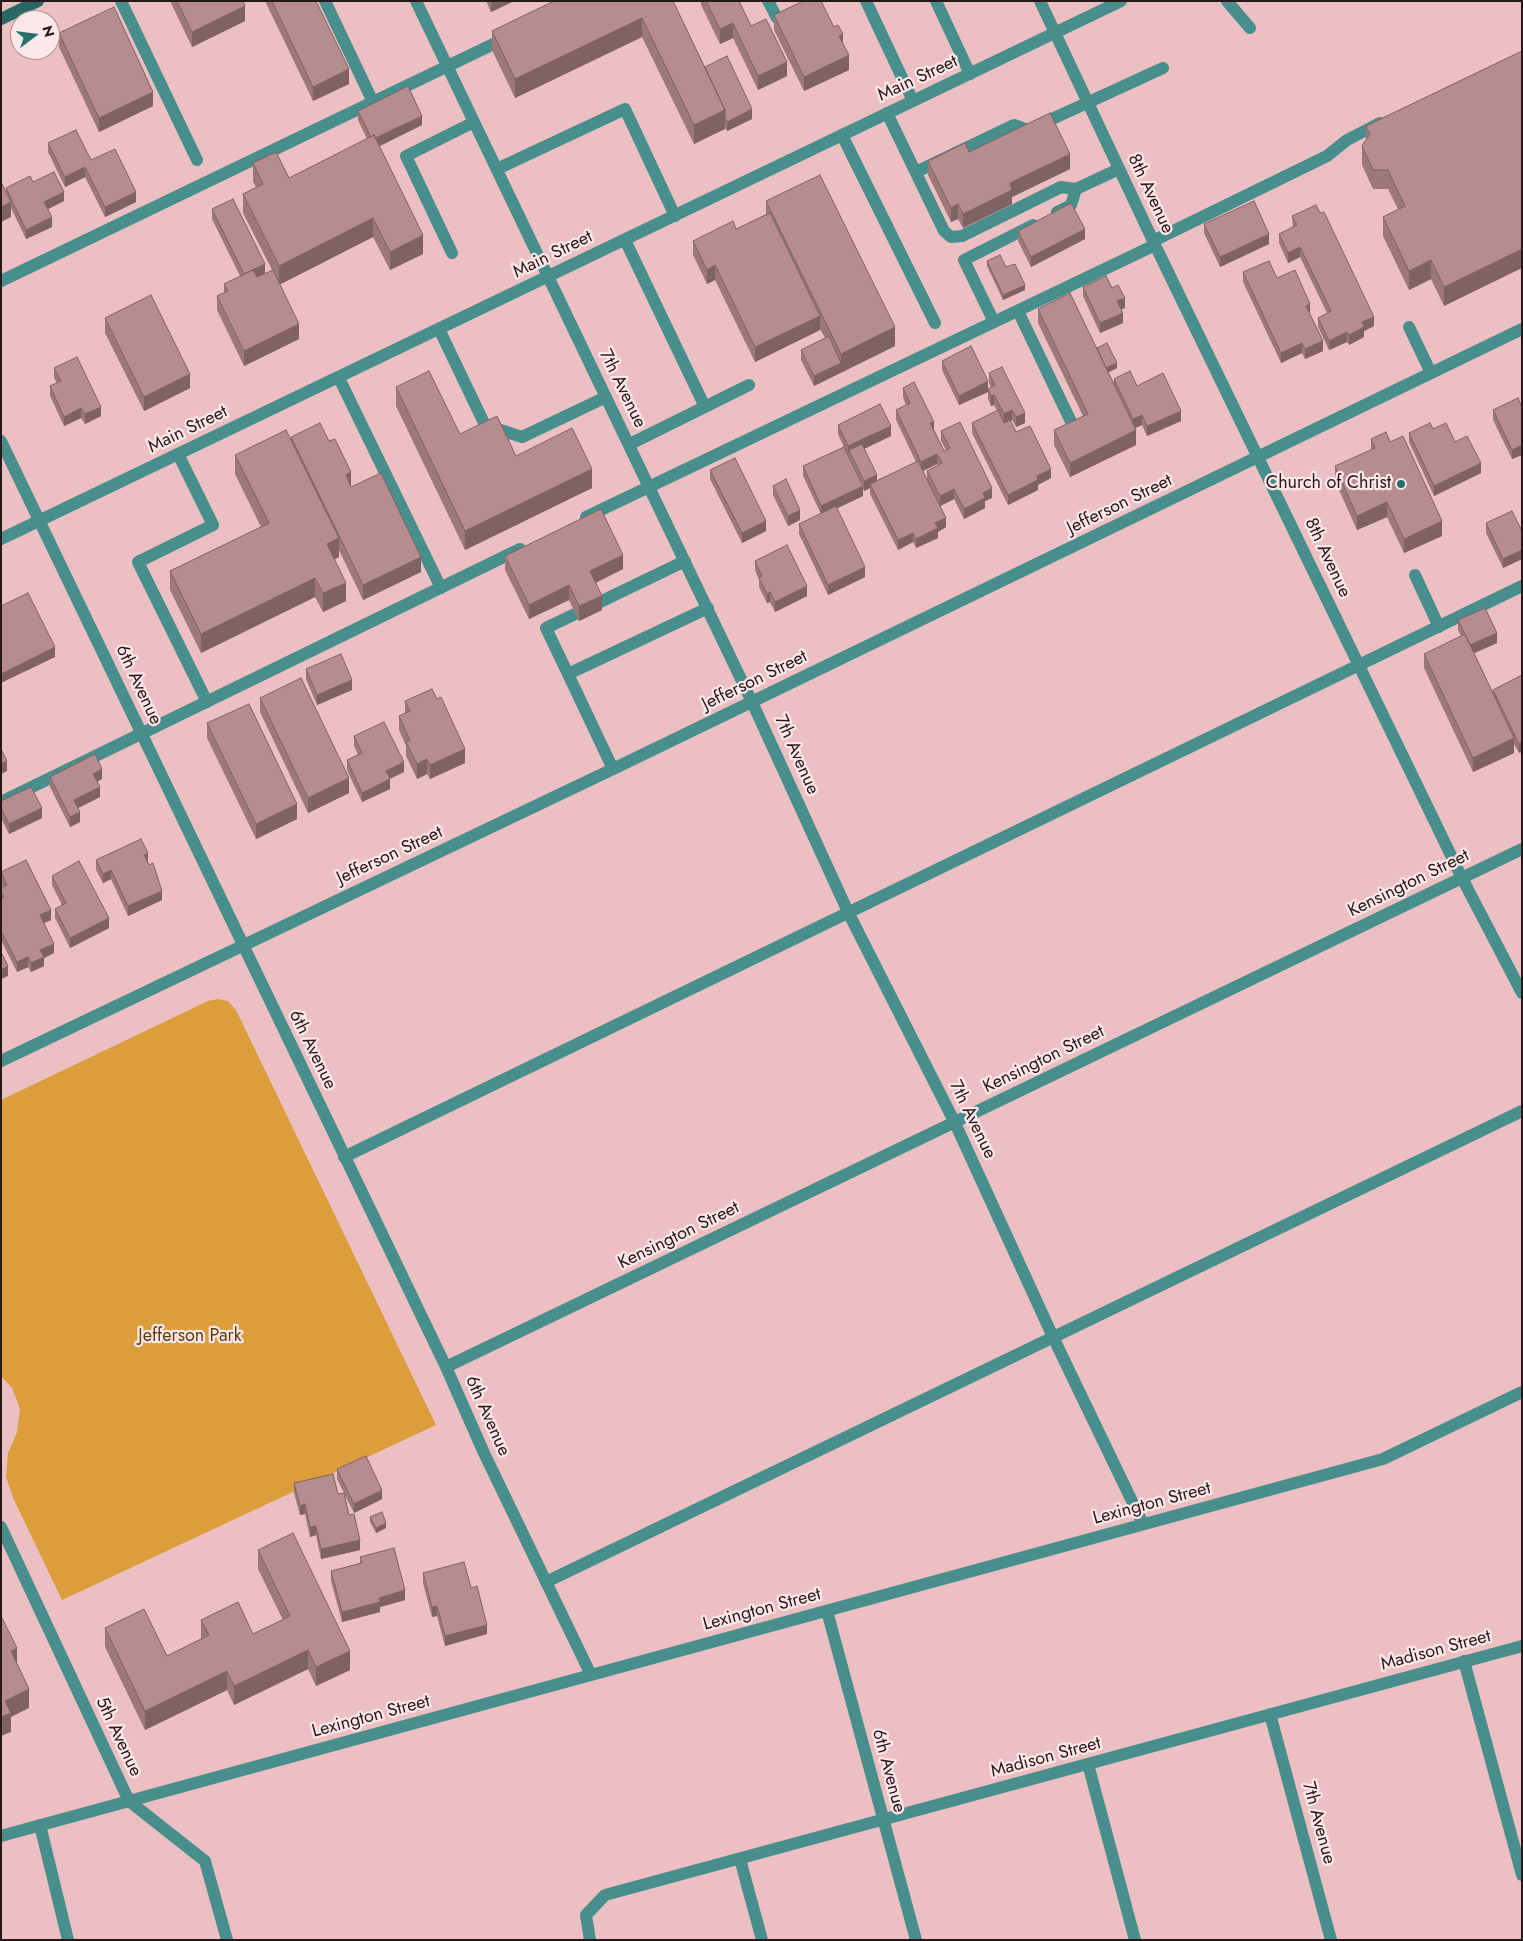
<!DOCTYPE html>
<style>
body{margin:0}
#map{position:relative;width:1523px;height:1941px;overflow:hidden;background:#ecc0c3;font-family:Jost,sans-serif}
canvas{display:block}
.frame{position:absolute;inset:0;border:2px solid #281819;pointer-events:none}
.north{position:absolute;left:10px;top:10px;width:50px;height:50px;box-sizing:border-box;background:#fee7e8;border:1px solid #a89495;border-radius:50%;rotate:75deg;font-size:14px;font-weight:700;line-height:20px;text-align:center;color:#281819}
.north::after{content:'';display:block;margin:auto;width:18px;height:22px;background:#267170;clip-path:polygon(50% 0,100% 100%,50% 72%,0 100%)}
</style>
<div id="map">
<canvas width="1523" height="1941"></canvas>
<div class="frame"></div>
<div class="north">N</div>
</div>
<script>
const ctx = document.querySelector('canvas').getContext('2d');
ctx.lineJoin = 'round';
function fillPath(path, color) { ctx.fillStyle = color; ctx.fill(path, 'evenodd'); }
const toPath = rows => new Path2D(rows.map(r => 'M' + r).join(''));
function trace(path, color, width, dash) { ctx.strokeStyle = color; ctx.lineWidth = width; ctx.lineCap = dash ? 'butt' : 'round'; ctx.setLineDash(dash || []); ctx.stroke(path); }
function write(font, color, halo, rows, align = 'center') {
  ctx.font = font + ' Jost,sans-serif'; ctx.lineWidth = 4.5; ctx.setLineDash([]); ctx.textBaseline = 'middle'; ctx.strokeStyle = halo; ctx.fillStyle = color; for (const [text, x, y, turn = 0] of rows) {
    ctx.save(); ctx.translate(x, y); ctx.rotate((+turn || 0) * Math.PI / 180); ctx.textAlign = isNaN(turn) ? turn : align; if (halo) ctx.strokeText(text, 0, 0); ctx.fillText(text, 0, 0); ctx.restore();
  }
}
const green = toPath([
 [218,999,228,1001,236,1010,436,1425,62,1600,14,1500,6,1477,8,1453,17,1432,20,1409,12,1388,1,1376,1,1100,208,1001]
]);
const service = toPath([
 [121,1,197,160],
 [325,1,373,102],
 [768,1,777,18],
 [866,1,913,101],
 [936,1,970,74],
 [1227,1,1250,28],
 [887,113,944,231,951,237,962,236,1061,187,1076,189,1119,169],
 [842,135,935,323],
 [497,169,625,109,675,216],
 [916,172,1014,125,1028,130,1163,68],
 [1057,212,1071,205,1076,189],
 [625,240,705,407],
 [1153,241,1327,156,1347,140,1380,123],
 [452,253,406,156,474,122],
 [1,281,506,38],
 [1018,311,1074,428],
 [994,322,964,260,1033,225],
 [1409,327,1431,373],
 [439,329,485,425,522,437,606,397],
 [339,378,441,588],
 [630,444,749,385],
 [178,454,213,525,138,562,207,702],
 [586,517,1155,245],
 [1415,575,1439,627],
 [568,674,546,628,685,561],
 [613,769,568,674,708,608],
 [1,802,520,549],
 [344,1157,1522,586],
 [546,1582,1522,1111],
 [1464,1661,1522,1875],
 [1088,1764,1135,1940],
 [40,1825,68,1940],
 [740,1859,762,1940]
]);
const minor = toPath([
 [416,1,752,702,849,914,955,1123,1053,1337,1143,1524],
 [1040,1,1155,245,1462,878,1522,993],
 [1,441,446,1367,484,1453,591,1675],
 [1,539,1121,1],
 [1,1061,613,769,1522,329],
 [446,1367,1522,849],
 [1,1527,129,1801,205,1861,227,1940],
 [827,1611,916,1940],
 [1270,1714,1331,1940],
 [1,1836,1383,1459,1522,1392],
 [590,1940,586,1915,605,1895,1522,1646]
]);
const secondary = toPath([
 [1,19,38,1]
]);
const wall = toPath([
 [170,1,243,1,245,21,192,47],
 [265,1,316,1,349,84,313,101],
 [486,1,512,1,512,2,491,12],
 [673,1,705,67,752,119,727,131,725,128,694,144,642,37,515,98,492,50,492,31],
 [701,1,739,1,751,26,787,76,758,90,733,38,720,44,701,5],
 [774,15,834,27,843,44,849,70,804,91,774,30],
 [59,33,153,106,99,132,59,47],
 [1522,51,1444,306,1431,279,1409,290,1383,236,1383,217,1398,209,1388,189,1373,189,1362,165,1362,146,1366,139,1366,126],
 [358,111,422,125,379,146,423,254,390,270,373,237,280,284,299,339,244,366,217,310,217,296,224,293,224,284,240,276,212,219,212,209,265,274,272,270,243,213,243,194,256,187,253,182,253,163,289,178,367,139,358,120],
 [48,143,91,160,136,202,105,217,85,177,65,187,48,152],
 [969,152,1070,169,1012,197,1012,204,963,228,958,219,951,222,928,175,928,161],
 [33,182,64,201,48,209,52,227,26,239,11,208,11,217,6,192,6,188],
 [766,201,895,346,814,386,801,360,801,350,825,338,820,329,820,330,755,362,715,280,707,284,693,255,693,241,736,229,766,214],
 [1292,216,1374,326,1364,331,1364,337,1349,345,1347,342,1329,350,1318,327,1318,318,1327,313,1300,257,1288,263,1279,243,1279,234,1293,227],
 [1204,224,1269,244,1220,267,1204,233],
 [1018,231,1085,239,1031,267,1018,241],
 [987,261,1006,267,1025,290,1003,300,987,266],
 [1243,272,1277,278,1310,314,1323,351,1305,359,1302,353,1281,363,1243,282],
 [1083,287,1112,288,1125,308,1121,309,1123,323,1100,333,1083,296],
 [1038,309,1097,348,1117,368,1108,372,1114,384,1114,379,1137,386,1181,421,1147,436,1142,425,1135,428,1136,445,1070,477,1054,445,1054,430,1083,416,1038,323],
 [105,318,190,388,144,411,105,333],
 [942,361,988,389,991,387,989,383,989,373,1025,423,1016,427,1012,420,1010,421,1016,432,1051,478,1038,485,1038,490,1008,505,972,433,972,423,997,411,994,405,991,406,988,399,988,392,959,405,942,370],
 [54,368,101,416,85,424,81,418,64,426,50,396,50,386,57,383,54,378],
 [396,387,460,434,516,456,592,488,465,550,396,406],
 [903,388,934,429,944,451,946,450,941,441,941,431,992,498,985,501,985,508,964,519,954,499,940,506,946,527,938,532,938,538,916,548,913,542,898,550,870,494,870,488,864,491,863,489,863,496,837,508,865,577,828,595,799,534,799,524,821,514,803,476,803,466,844,447,838,434,838,425,891,436,864,449,877,481,916,462,896,420,896,410,906,405,903,397],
 [937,464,938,465,927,471,927,480,923,471],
 [1522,407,1522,455,1512,459,1493,420,1493,410],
 [1433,429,1455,442,1481,473,1434,496,1409,442,1409,433],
 [291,437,351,487,421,572,363,600,339,550,339,557,335,559,346,601,323,612,315,597,201,653,170,590,170,571,261,527,235,474,235,455,291,440],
 [1371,439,1390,442,1442,536,1404,553,1387,517,1357,530,1335,481,1335,466,1371,450],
 [710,470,766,531,742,543,710,479],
 [773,486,800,520,788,526,773,495],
 [1486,523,1522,531,1522,559,1503,568,1486,533],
 [505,556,623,569,596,583,602,610,579,621,569,600,529,619,505,570],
 [755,561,807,596,775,612,770,602,767,603,759,587,759,580,755,570],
 [1458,620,1497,643,1474,653,1493,693,1493,690,1522,675,1519,753,1514,744,1514,753,1473,772,1424,668,1424,654,1461,636,1458,630],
 [306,669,352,690,317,705,306,679],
 [260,698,349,793,308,813,260,712],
 [405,701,465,763,430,779,427,774,417,779,406,756,406,746,399,730,399,716,405,713],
 [207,723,297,819,256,839,207,738],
 [354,736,404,772,390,779,390,789,362,802,347,770,347,760,358,755,354,746],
 [50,777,102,779,97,782,100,797,78,808,80,822,70,827,50,787],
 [1,801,42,818,9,834,1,818],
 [96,860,148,862,162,900,128,916,111,879,103,883,96,870],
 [1,872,51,920,44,923,54,953,44,958,44,966,31,972,28,967,17,972,1,940,1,887,3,886,1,883],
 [52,876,109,928,70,948,55,918,55,909,62,905,52,885],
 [337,1469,382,1499,354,1513,344,1493,349,1515,360,1550,321,1559,316,1535,310,1537,305,1514,300,1515,294,1493,294,1483,338,1494,344,1493,337,1479],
 [370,1517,386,1528,376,1533,370,1522],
 [258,1550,350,1670,316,1686,308,1669,234,1705,227,1690,145,1730,105,1647,105,1628,167,1656,201,1639,201,1620,253,1634,283,1620,258,1569],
 [360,1557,405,1600,380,1607,380,1612,342,1622,331,1581,331,1571,360,1563],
 [423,1573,487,1634,445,1646,437,1616,432,1617,423,1583]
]);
const shadedWall = toPath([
 [494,1,512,1,512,2,491,12,491,2],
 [245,6,245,21,192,47,192,32],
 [642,18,642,37,515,98,515,79],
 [733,23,733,38,720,44,720,29],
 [843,34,843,48,839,36],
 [849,55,849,70,804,91,804,77],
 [787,62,787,76,758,90,758,76],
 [349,69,349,84,313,101,313,87],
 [153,92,153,106,99,132,99,118],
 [752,109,752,119,727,131,727,122],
 [725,110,725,129,694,144,694,125],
 [422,116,422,125,372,150,372,140],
 [1070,154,1070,169,1012,197,1012,204,963,228,963,214,1010,183],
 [85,167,85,177,65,187,65,177],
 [64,192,64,201,44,211,44,202],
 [136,192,136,202,105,217,105,207],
 [11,202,11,217,1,222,1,207],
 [958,204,958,219,951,222,951,208],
 [52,217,52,227,26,239,26,230],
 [373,218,373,237,279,285,279,266],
 [1085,229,1085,239,1031,267,1031,257],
 [1269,234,1269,244,1220,267,1220,257],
 [423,235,423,254,390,270,390,252],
 [1300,247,1300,257,1288,263,1288,253],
 [1522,249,1522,268,1444,306,1444,287],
 [1431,260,1431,279,1409,290,1409,271],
 [265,264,265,274,244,284,244,274],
 [715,265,715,280,707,284,707,270],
 [1025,285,1025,290,1003,300,1003,295],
 [1125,298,1125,308,1117,311,1117,301],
 [1310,304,1310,314,1306,306],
 [1123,313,1123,323,1100,333,1100,323],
 [820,316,820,330,755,362,755,347],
 [1374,317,1374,326,1364,331,1364,337,1349,345,1349,335,1362,322],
 [299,324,299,339,244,366,244,351],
 [895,327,895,346,814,386,814,376,841,363,841,354],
 [1347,332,1347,342,1329,350,1329,341],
 [1323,341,1323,351,1305,359,1305,349],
 [1302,343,1302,353,1281,363,1281,353],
 [1117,363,1117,368,1103,375,1103,370],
 [190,374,190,388,144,411,144,397],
 [988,381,988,392,959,405,959,396],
 [994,395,994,405,991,406,991,396],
 [101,407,101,416,85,424,85,414],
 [81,408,81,418,64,426,64,417],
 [1012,410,1012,420,1004,424,1004,414],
 [1181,411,1181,421,1147,436,1147,426],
 [1025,413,1025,423,1016,427,1016,417],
 [1142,415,1142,425,1133,429,1133,419],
 [934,422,934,431,930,423],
 [891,426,891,436,851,455,849,450,848,456,848,446],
 [1136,430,1136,445,1070,477,1070,463],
 [1522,445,1522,455,1512,459,1512,450],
 [937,454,937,464,921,472,921,462],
 [1481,463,1481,473,1434,496,1434,486],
 [592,469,592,488,465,550,465,531],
 [1051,469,1051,478,1038,485,1038,490,1008,505,1008,495,1037,476],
 [351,472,351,487,346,475],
 [877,475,877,484,870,484,870,488,864,491,864,481],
 [863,486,863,496,821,516,821,506],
 [992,488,992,498,985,501,985,508,964,519,964,509,983,493],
 [954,489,954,499,940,506,940,496],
 [1387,502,1387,517,1357,530,1357,516],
 [800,510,800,520,788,526,788,516],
 [946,518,946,527,938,532,938,538,916,548,916,539,935,523],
 [766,521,766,531,742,543,742,533],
 [1442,521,1442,536,1404,553,1404,539],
 [913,533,913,542,898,550,898,540],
 [339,538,339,557,327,563,327,544],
 [1522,550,1522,559,1503,568,1503,559],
 [623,555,623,569,590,585,590,571],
 [421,557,421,572,363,600,363,585],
 [865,567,865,577,828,595,828,585],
 [315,578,315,597,201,653,201,634],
 [346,583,346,601,323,612,323,593],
 [569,585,569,600,529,619,529,605],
 [807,586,807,596,775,612,775,602],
 [770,592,770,602,767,603,767,594],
 [602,596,602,610,579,621,579,606],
 [1497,633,1497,643,1470,655,1470,645],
 [55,647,55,657,1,683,1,674],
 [352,680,352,690,317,705,317,695],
 [1514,738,1514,753,1473,772,1473,758],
 [1522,742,1522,752,1519,753,1519,744],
 [465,749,465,763,430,779,430,765],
 [427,759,427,774,417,779,417,764],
 [7,761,7,771,1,774,1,764],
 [404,762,404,772,386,780,386,771],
 [102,769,102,779,93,784,93,774],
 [349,778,349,793,308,813,308,798],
 [390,779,390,789,362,802,362,793],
 [100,787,100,797,74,810,74,800],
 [297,804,297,819,256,839,256,824],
 [42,808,42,818,9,834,9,824],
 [80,812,80,822,70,827,70,817],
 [148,853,148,863,144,855],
 [111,870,111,879,103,883,103,874],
 [162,891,162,900,128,916,128,906],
 [51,910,51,920,40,925,40,915],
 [109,918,109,928,70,948,70,938],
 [54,944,54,953,44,958,44,966,31,972,31,963,40,950],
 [28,957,28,967,17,972,17,962],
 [8,966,8,976,1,979,1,970],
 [382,1490,382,1499,354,1513,354,1504],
 [305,1504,305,1514,300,1515,300,1506],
 [386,1523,386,1528,376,1533,376,1528],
 [316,1526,316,1535,310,1537,310,1527],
 [360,1540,360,1550,321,1559,321,1549],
 [405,1590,405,1600,380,1607,380,1612,342,1622,342,1612,379,1598],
 [437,1606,437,1616,432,1617,432,1607],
 [487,1625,487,1634,445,1646,445,1636],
 [17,1648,17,1667,11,1651],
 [308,1650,308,1669,234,1705,234,1686],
 [350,1651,350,1670,316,1686,316,1667],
 [227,1671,227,1690,145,1730,145,1711],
 [29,1689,29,1708,11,1717,11,1732,1,1736,1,1717,5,1701]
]);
const building = toPath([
 [177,1,243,1,245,6,192,32,177,1],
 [272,1,316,1,349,69,313,87,272,1],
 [554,1,673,1,725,110,694,125,642,18,515,79,492,31,554,1],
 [706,1,739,1,751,26,766,19,787,62,758,76,733,23,720,29,706,1],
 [803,1,821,1,834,27,838,25,843,34,839,36,849,55,804,77,774,15,803,1],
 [114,7,153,92,99,118,59,33,114,7],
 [1522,51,1522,249,1444,287,1431,260,1409,271,1383,217,1405,206,1388,170,1373,170,1362,146,1370,134,1366,126,1522,51],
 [727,56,752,109,727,122,725,118,725,110,705,67,727,56],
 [408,86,422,116,375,138,374,135,371,137,358,111,408,86],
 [1050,113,1070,154,1010,183,1012,190,963,214,958,204,951,208,928,161,965,143,969,152,1050,113],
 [76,130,91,160,115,149,136,192,105,207,85,167,65,177,48,143,76,130],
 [374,135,423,235,390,252,373,218,279,266,243,194,263,184,253,163,276,152,289,178,374,135],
 [54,172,64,192,44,202,52,217,26,230,6,188,30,176,33,182,54,172],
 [820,175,895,327,841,354,766,201,820,175],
 [1,182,11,202,1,207,1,182],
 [233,199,265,264,244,274,212,209,233,199],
 [1254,201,1269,234,1220,257,1204,224,1254,201],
 [1071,203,1085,229,1031,257,1018,231,1071,203],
 [1316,205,1320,213,1324,212,1374,317,1362,322,1364,327,1349,335,1347,332,1329,341,1318,318,1331,311,1300,247,1288,253,1279,234,1297,225,1292,216,1316,205],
 [770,213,820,316,755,347,715,265,707,270,693,241,733,221,736,229,770,213],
 [1000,255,1006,267,1015,264,1025,285,1003,295,987,261,1000,255],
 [1269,261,1277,278,1295,270,1310,304,1306,306,1323,341,1305,349,1302,343,1281,353,1243,272,1269,261],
 [253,270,257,277,273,270,299,324,244,351,217,296,228,291,224,284,253,270],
 [1106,276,1112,288,1118,285,1125,298,1117,301,1123,313,1100,323,1083,287,1106,276],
 [1070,293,1136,430,1070,463,1054,430,1088,414,1038,309,1070,293],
 [151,295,190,374,144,397,105,318,151,295],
 [829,336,841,363,814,376,801,350,829,336],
 [1107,343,1117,363,1106,368,1097,348,1107,343],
 [971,346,988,381,959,396,942,361,971,346],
 [77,357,101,407,85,414,81,408,64,417,50,386,61,381,54,368,77,357],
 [1002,367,1025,413,1016,417,1012,410,1004,414,994,395,991,396,988,389,995,385,989,373,1002,367],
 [429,371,460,434,497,416,516,456,572,428,592,469,465,531,396,387,429,371],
 [1130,371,1137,386,1163,373,1181,411,1147,426,1142,415,1133,419,1114,379,1130,371],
 [914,382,934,422,930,423,944,451,950,448,941,431,960,422,992,488,983,493,985,498,964,509,954,489,940,496,927,471,942,463,937,454,921,462,896,410,910,403,903,388,914,382],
 [1518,398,1522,407,1522,445,1512,450,1493,410,1518,398],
 [880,404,891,426,848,446,838,425,880,404],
 [998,410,1004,423,1010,420,1016,432,1030,426,1051,469,1037,476,1038,480,1008,495,972,423,998,410],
 [320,423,329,441,335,439,351,472,346,475,351,487,381,473,421,557,363,585,291,437,320,423],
 [1430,423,1433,429,1446,423,1455,442,1467,436,1481,463,1434,486,1409,433,1430,423],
 [286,430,339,538,327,544,346,583,323,593,315,578,201,634,170,571,269,523,235,455,286,430],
 [1386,432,1390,442,1403,436,1442,521,1404,539,1387,502,1357,516,1335,466,1375,448,1371,439,1386,432],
 [862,444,877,475,864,481,849,450,862,444],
 [844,447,863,486,821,506,803,466,844,447],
 [735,458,766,521,742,533,710,470,735,458],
 [918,461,946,518,935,523,938,528,916,539,913,533,898,540,870,484,918,461],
 [786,479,800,510,788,516,773,486,786,479],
 [836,506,865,567,828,585,799,524,836,506],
 [601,509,623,555,590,571,602,596,579,606,569,585,529,605,505,556,601,509],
 [1512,511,1522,531,1522,550,1503,559,1486,523,1512,511],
 [787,545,807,586,775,602,770,592,767,594,759,578,762,576,755,561,787,545],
 [28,593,55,647,1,674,1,606,28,593],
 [1485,608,1497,633,1470,645,1458,620,1485,608],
 [1465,634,1514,738,1473,758,1424,654,1465,634],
 [341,654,352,680,317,695,306,669,341,654],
 [1522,675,1522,742,1519,744,1493,690,1522,675],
 [301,678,349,778,308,798,260,698,301,678],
 [432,689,437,699,441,697,465,749,430,765,427,759,417,764,406,742,410,740,399,716,410,711,405,701,432,689],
 [249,704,297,804,256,824,207,723,249,704],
 [384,722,404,762,386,771,390,779,362,793,347,760,362,753,354,736,384,722],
 [1,749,7,761,1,764,1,749],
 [95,754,102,769,93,774,100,787,74,800,80,812,70,817,50,777,95,754],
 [31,787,42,808,9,824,1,808,1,801,31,787],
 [141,839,148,853,144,855,149,865,153,863,162,891,128,906,111,870,103,874,96,860,141,839],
 [26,860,51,910,40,915,54,944,40,950,44,957,31,963,28,957,17,962,1,931,1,898,4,897,1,892,1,887,7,885,1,872,26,860],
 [79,861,109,918,70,938,55,909,66,903,52,876,79,861],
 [1,952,8,966,1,970,1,952],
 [366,1456,382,1490,354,1504,337,1469,366,1456],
 [333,1474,338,1494,344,1493,349,1515,354,1514,360,1540,321,1549,316,1526,310,1527,305,1504,300,1506,294,1483,333,1474],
 [382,1512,386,1523,376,1528,370,1517,382,1512],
 [293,1533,350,1651,316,1667,308,1650,234,1686,227,1671,145,1711,105,1628,144,1609,167,1656,209,1635,201,1620,238,1602,253,1634,290,1616,258,1550,293,1533],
 [394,1548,405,1590,379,1598,380,1602,342,1612,331,1571,362,1563,360,1557,394,1548],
 [464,1562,471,1588,477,1586,487,1625,445,1636,437,1606,432,1607,423,1573,464,1562],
 [1,1616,17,1648,11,1651,29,1689,5,1701,11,1713,1,1717,1,1616]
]);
const markers = [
 [1401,484,5,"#267170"]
];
const streetNames = [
 ["Main Street",918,79,-25],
 ["8th Avenue",1150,194,65],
 ["Main Street",553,255,-26],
 ["7th Avenue",622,389,64],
 ["Main Street",188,430,-26],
 ["Jefferson Street",1120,505,-26],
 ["8th Avenue",1327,558,65],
 ["Jefferson Street",755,681,-26],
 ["6th Avenue",138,685,65],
 ["7th Avenue",796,755,66],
 ["Jefferson Street",390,856,-25],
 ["Kensington Street",1409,884,-26],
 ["6th Avenue",312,1050,64],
 ["Kensington Street",1044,1060,-26],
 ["7th Avenue",972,1120,64],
 ["Kensington Street",679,1236,-26],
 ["6th Avenue",487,1416,66],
 ["Lexington Street",1152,1504,-15],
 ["Lexington Street",762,1610,-15],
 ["Madison Street",1436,1651,-15],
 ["Lexington Street",371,1717,-15],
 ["5th Avenue",118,1737,65],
 ["Madison Street",1046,1758,-15],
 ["6th Avenue",888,1771,75],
 ["7th Avenue",1318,1823,75]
];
const poiNames = [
 ["Church of Christ",1391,484]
];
const parkNames = [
 ["Jefferson Park",190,1337]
];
fillPath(green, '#dc9d3d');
trace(service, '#488e8d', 12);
trace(minor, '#488e8d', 12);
trace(secondary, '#296867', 12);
fillPath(wall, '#9d787b');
fillPath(shadedWall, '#7f6264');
fillPath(building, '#b68c8f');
trace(building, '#7f6264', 1);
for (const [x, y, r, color] of markers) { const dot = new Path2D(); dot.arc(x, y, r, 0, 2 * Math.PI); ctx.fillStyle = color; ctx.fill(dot); trace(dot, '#fee7e8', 2); }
write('18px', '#281819', '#fee7e8', streetNames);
write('18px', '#281819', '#fee7e8', poiNames, 'right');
write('18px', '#5c3d0c', '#fee7e8', parkNames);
</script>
